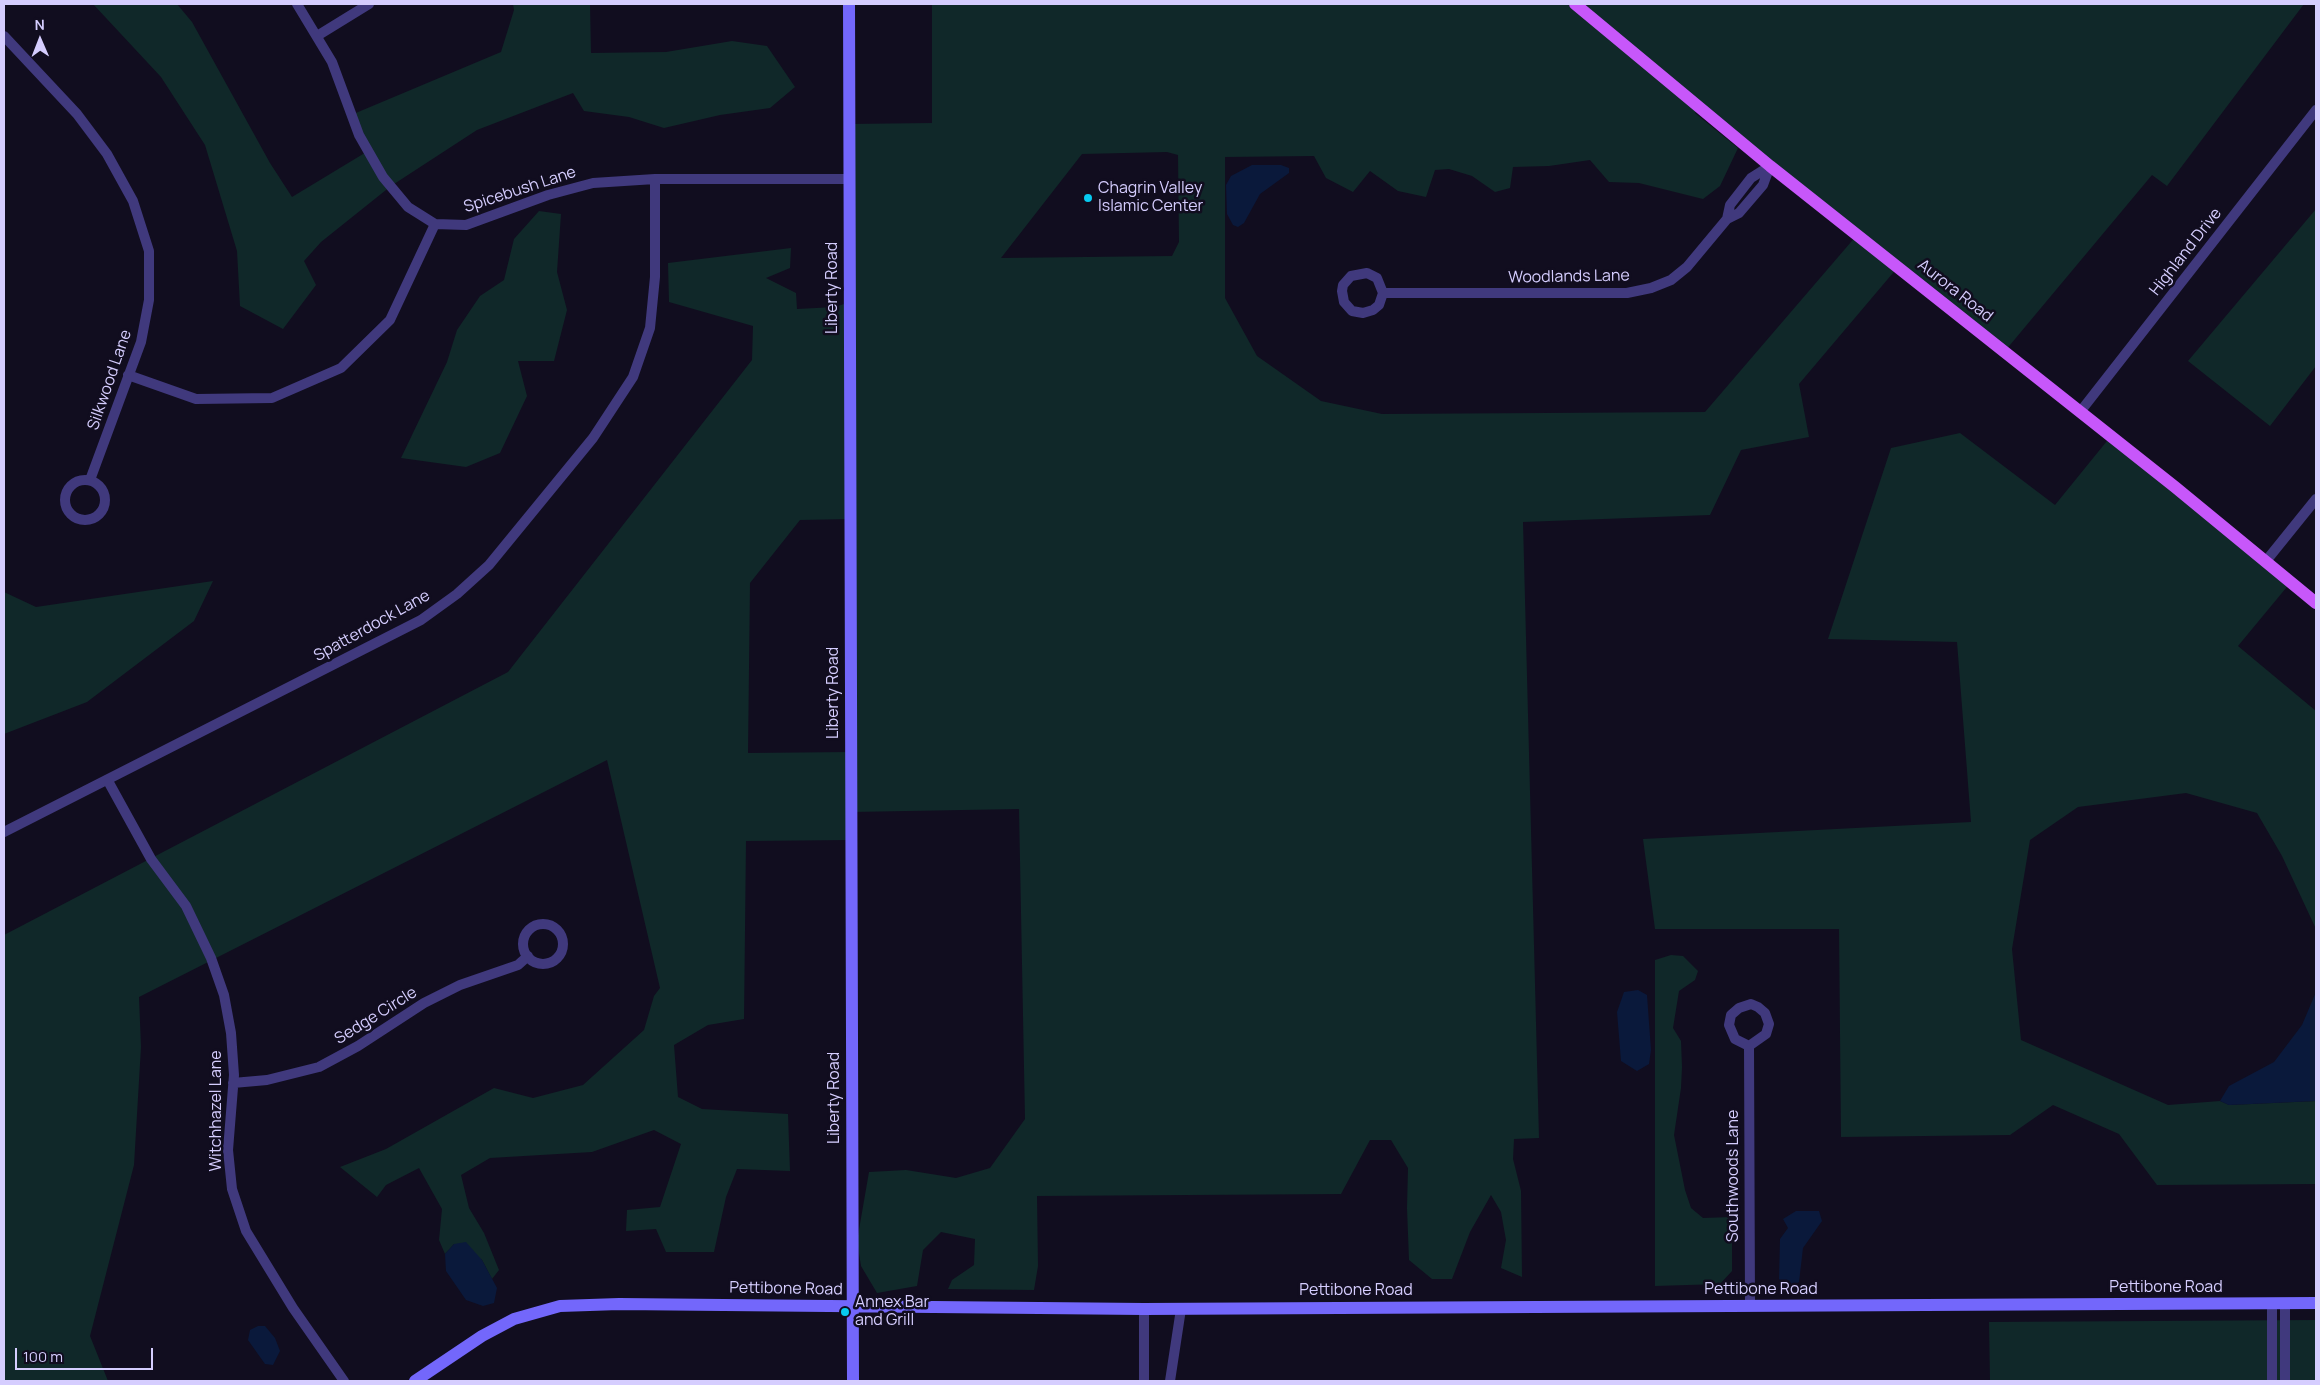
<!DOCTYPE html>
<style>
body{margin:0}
#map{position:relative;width:2320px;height:1385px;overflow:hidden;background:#110d1f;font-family:Manrope,sans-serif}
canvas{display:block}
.frame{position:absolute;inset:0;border:5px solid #d5cdfe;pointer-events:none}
.north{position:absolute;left:15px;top:15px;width:50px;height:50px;-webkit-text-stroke:4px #110d1f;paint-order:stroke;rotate:359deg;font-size:14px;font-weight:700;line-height:20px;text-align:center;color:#d5cdfe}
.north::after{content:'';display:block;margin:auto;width:18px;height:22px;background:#d5cdfe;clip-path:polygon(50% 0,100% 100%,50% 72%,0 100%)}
.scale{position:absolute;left:15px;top:1348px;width:138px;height:22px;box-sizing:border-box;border:2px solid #d5cdfe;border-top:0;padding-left:6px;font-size:15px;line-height:18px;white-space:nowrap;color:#d5cdfe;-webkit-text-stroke:4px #110d1f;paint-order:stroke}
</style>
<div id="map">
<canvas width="2320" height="1385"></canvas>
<div class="frame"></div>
<div class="north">N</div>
<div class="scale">100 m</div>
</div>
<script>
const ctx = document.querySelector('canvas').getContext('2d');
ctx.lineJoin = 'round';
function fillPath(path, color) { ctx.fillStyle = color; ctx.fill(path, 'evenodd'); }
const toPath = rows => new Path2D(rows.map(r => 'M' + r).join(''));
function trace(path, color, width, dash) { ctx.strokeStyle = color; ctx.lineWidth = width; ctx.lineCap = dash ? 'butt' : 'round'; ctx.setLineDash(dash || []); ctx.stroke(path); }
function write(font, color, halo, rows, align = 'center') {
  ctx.font = font + ' Manrope,sans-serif'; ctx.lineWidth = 5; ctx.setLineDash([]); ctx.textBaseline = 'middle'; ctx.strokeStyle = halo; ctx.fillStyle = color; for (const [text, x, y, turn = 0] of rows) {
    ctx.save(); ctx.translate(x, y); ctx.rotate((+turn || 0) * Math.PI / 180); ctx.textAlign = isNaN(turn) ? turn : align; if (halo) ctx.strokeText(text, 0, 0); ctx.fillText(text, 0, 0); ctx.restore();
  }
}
const green = toPath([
 [93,4,177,4,192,22,270,163,292,197,368,151,351,115,501,52,514,10,513,4,590,4,591,53,666,52,732,41,767,46,795,87,770,108,720,115,664,128,629,117,584,111,573,93,477,130,391,186,321,242,304,261,316,285,283,329,240,306,237,251,205,145,161,77],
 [932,4,2304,4,2167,186,2152,175,2005,351,1898,267,1799,384,1809,437,1741,450,1710,515,1523,522,1539,1138,1514,1139,1513,1159,1521,1191,1522,1277,1501,1268,1506,1240,1501,1212,1491,1195,1470,1232,1452,1279,1432,1279,1409,1260,1407,1208,1408,1168,1391,1140,1370,1140,1341,1194,1037,1196,1038,1266,1034,1290,948,1289,952,1280,974,1265,975,1239,941,1232,923,1250,917,1286,877,1293,861,1266,857,1241,869,1172,906,1170,956,1178,990,1168,1025,1119,1019,809,851,812,851,840,746,841,744,1019,708,1025,674,1045,678,1097,702,1109,788,1114,790,1171,737,1169,726,1197,714,1252,666,1252,656,1229,626,1231,627,1210,660,1207,681,1144,654,1130,592,1152,490,1158,461,1175,469,1208,484,1233,499,1270,492,1279,482,1260,454,1244,445,1254,439,1240,442,1209,419,1168,386,1185,377,1197,340,1167,386,1149,494,1088,533,1098,583,1085,644,1030,654,996,660,988,607,760,139,997,141,1047,134,1165,90,1336,108,1381,4,1381,4,935,508,672,752,360,753,326,669,302,668,263,791,248,790,268,766,278,796,293,797,309,835,307,850,302,849,124,932,123],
 [1699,108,1857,235,1705,412,1382,414,1321,401,1257,356,1225,298,1225,157,1314,156,1326,178,1353,192,1370,171,1398,191,1426,197,1435,170,1449,169,1472,176,1495,192,1510,188,1513,167,1549,166,1590,160,1609,182,1639,183,1703,199,1720,186,1738,148,1695,113],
 [1167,152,1178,155,1179,242,1172,256,1001,258,1082,154],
 [850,519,851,752,748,753,750,583,800,520],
 [2316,209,2316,366,2270,426,2188,361],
 [539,211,561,214,557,272,567,310,554,361,518,361,527,396,500,453,466,467,401,458,447,362,457,330,480,296,504,280,514,239],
 [1960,433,2055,505,2111,436,2291,582,2238,646,2316,711,2316,929,2282,856,2257,813,2186,793,2078,807,2030,840,2012,949,2021,1040,2168,1105,2220,1101,2229,1105,2316,1101,2316,1184,2157,1185,2119,1134,2053,1105,2010,1135,1841,1137,1839,929,1655,929,1643,839,1971,822,1957,642,1828,639,1891,448],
 [213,581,194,621,87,702,4,734,4,592,36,607],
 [1671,955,1683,956,1698,971,1695,980,1679,991,1673,1028,1681,1041,1682,1067,1681,1088,1674,1135,1685,1190,1691,1208,1703,1218,1732,1217,1732,1271,1720,1284,1655,1286,1655,960],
 [2316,1320,2316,1381,1990,1381,1989,1322]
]);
const water = toPath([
 [1252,165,1281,165,1289,168,1289,173,1260,194,1244,223,1238,227,1233,225,1227,214,1226,185,1231,176],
 [1638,990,1647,995,1651,1050,1649,1064,1637,1071,1621,1061,1617,1012,1624,992],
 [2316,992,2316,1101,2229,1105,2220,1101,2229,1086,2274,1062,2302,1025],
 [1796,1211,1819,1211,1822,1221,1803,1248,1799,1282,1792,1286,1784,1284,1779,1279,1780,1239,1788,1228,1783,1219],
 [466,1242,482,1260,497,1288,494,1303,483,1306,466,1300,446,1271,445,1254,454,1244],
 [258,1326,265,1326,275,1338,280,1351,273,1365,265,1364,248,1340,250,1330]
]);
const street = toPath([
 [297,4,332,62,359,135,383,177,408,207,435,224,466,225,548,195,593,183,655,179,849,179],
 [4,36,77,114,107,154,133,201,149,251,149,300,141,342,90,480],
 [317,36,369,4],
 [1383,293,1377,278,1367,273,1351,276,1343,285,1342,291,1344,302,1352,311,1363,313,1373,310,1379,305,1383,293,1627,293,1651,288,1671,280,1687,267,1727,219,1739,213,1763,185,1770,166,1751,178,1730,205,1727,219],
 [128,375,196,399,272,398,341,368,390,320,435,224],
 [2080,412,2316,110],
 '65 500a20 20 0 1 1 40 0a20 20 0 1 1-40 0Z',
 [2266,561,2316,499],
 [108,781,151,859,186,906,211,958,224,995,231,1033,234,1075,228,1150,232,1189,246,1231,293,1308,344,1381],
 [4,832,421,620,457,594,489,565,593,438,633,377,650,328,655,277,655,179],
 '523 944a20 20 0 1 1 40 0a20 20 0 1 1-40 0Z',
 [1749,1046,1735,1039,1729,1025,1731,1015,1739,1008,1751,1004,1758,1007,1765,1013,1769,1024,1766,1034,1749,1046,1750,1306],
 [233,1083,267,1080,319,1067,358,1046,424,1003,460,985,518,965,528,956],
 [2272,1303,2272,1381],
 [2285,1303,2285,1381],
 [1144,1381,1144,1309],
 [1170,1381,1181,1309]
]);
const secondary = toPath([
 [849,4,853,1381],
 [415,1381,482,1336,514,1319,560,1306,619,1304,1144,1309,2316,1303]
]);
const primary = toPath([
 [1575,4,1770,166,2175,487,2316,603]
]);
const markers = [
 [1088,198,5,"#07caf0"],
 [845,1312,5,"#07caf0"]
];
const poiNames = [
 ["Chagrin Valley",1098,189],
 ["Islamic Center",1098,207],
 ["Annex Bar",855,1303],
 ["and Grill",855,1321]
];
const streetNames = [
 ["Spicebush Lane",520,190,-18],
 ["Highland Drive",2186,252,-52],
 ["Woodlands Lane",1569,277,-1],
 ["Liberty Road",833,288,-90],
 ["Aurora Road",1955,291,38],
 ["Silkwood Lane",110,380,-71],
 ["Spatterdock Lane",372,626,-29],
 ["Liberty Road",834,693,-90],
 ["Sedge Circle",376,1016,-32],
 ["Liberty Road",835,1098,-90],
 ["Witchhazel Lane",217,1111,-90],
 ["Southwoods Lane",1734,1176,-90],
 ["Pettibone Road",2166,1288],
 ["Pettibone Road",786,1289,1],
 ["Pettibone Road",1761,1290],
 ["Pettibone Road",1356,1291]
];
fillPath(green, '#102829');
fillPath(water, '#0a193b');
trace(street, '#40397d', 10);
trace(secondary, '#7367fb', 12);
trace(primary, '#c757fa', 12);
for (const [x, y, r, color] of markers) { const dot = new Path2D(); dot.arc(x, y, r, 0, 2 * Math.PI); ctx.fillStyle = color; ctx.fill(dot); trace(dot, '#110d1f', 2); }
write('16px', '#d5cdfe', '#110d1f', poiNames, 'left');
write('16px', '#d5cdfe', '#110d1f', streetNames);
</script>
